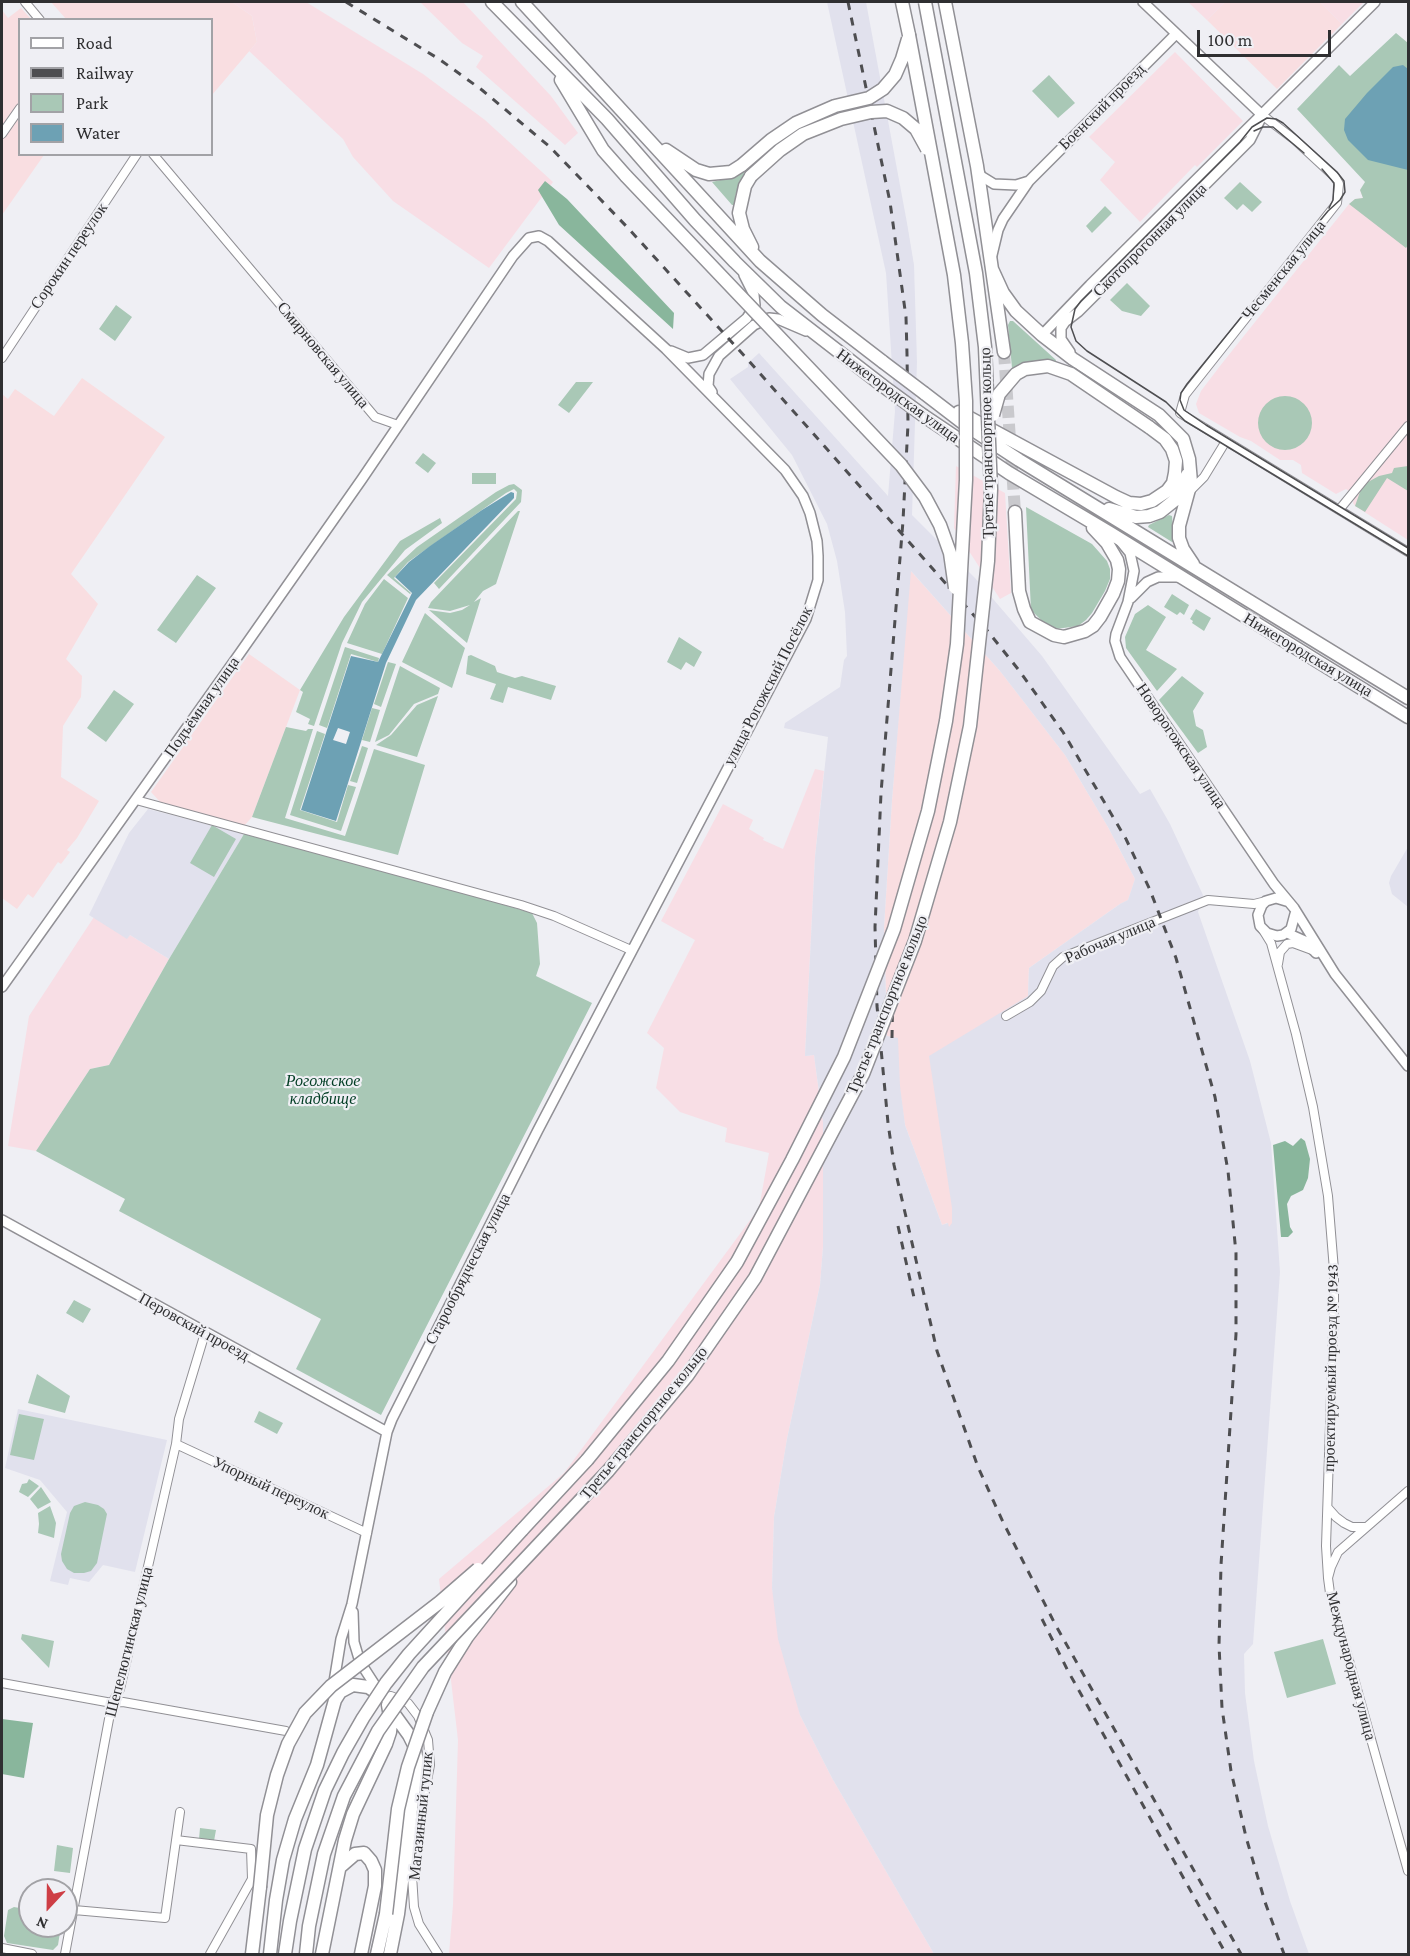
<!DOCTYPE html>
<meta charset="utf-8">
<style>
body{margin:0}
#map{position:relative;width:1410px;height:1956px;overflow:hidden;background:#efeff4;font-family:"Crimson Pro",serif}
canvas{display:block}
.frame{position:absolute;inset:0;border:3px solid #2f2f31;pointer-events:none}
.legend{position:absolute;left:18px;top:18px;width:195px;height:138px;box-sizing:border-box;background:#efeff4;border:2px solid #a2a2a6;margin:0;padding:8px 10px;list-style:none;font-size:18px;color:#2f2f31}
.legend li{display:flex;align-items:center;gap:12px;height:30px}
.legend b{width:30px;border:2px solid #a2a2a6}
.north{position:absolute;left:18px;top:1878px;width:60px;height:60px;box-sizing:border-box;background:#efeff4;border:2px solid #a2a2a6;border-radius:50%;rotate:202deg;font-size:16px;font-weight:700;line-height:24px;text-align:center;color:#2f2f31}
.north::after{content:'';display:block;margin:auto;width:21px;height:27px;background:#ce3e45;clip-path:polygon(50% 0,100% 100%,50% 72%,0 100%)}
.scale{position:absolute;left:1197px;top:30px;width:134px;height:27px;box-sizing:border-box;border:3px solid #2f2f31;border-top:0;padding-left:8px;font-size:18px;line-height:21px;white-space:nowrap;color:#2f2f31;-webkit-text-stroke:4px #efeff4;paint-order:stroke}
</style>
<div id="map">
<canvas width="1410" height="1956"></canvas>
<div class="frame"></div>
<ul class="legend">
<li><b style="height:8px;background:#fff"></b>Road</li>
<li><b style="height:8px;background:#4e4e51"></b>Railway</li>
<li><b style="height:16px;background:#a9c8b6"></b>Park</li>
<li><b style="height:16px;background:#6da1b4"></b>Water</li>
</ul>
<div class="north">N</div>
<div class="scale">100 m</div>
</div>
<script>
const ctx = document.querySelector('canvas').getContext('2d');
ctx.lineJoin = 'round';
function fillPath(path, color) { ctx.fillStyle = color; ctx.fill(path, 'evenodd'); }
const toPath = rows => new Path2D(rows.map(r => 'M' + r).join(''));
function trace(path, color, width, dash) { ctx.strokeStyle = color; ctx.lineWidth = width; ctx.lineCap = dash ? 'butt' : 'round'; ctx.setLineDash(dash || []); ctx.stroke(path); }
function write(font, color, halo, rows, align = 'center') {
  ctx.font = font + ' "Crimson Pro",serif'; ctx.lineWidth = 4.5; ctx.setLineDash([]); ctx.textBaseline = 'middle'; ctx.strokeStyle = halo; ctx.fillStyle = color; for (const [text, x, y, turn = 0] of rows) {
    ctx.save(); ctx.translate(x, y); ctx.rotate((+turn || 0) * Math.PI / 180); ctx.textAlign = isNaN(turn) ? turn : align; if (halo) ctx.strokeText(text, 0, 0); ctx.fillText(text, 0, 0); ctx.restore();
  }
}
const commercial = toPath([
 [51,2,232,2,252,16,257,42,212,95,212,20,66,19],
 [1225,2,1320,2,1342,24,1277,89,1207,20],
 [21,8,31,19,20,20,20,154,44,155,2,215,2,10,8,18],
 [82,378,165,437,71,574,98,604,66,659,82,676,81,697,63,726,61,777,99,801,77,838,67,850,70,852,61,864,58,862,33,898,28,894,17,909,2,898,2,394,8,399,15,389,54,416],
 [910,570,1000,671,1065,755,1108,827,1135,879,1128,900,1120,904,1029,968,1028,996,964,1285,947,1223,942,1225,905,1125,892,1038,887,1036,884,927,892,800],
 [249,654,300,690,252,817,244,826,162,804,151,792]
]);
const industrial = toPath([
 [232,2,306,2,423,74,485,120,553,182,489,268,393,201,353,157,343,139,249,51,257,42,252,16],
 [420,2,463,2,551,96,578,133,565,145,476,67,483,56,462,43],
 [1188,2,1225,2,1207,20],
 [1320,2,1364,2,1342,24],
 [1175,52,1243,121,1197,167,1195,165,1140,222,1100,180,1115,162,1089,137],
 [1360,190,1408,193,1408,540,1355,506,1353,503,1355,495,1346,489,1336,494,1302,473,1301,465,1293,460,1280,460,1251,441,1240,437,1199,413,1196,404,1201,391,1220,366,1349,204,1355,199,1363,198],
 [956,466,1005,493,1011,593,1000,599,954,528],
 [815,769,824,771,815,857,805,1056,814,1055,823,1122,823,1247,820,1285,787,1439,774,1517,772,1588,800,1715,832,1778,934,1954,449,1954,453,1905,458,1740,439,1579,564,1473,759,1208,769,1153,725,1142,727,1128,680,1112,656,1088,664,1048,647,1033,695,940,661,921,723,804,753,820,749,829,764,838,763,840,783,849],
 [94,917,127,938,130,935,169,959,109,1065,90,1069,36,1151,8,1146,29,1016]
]);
const built = toPath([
 [827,2,866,2,907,223,914,265,917,362,912,515,975,578,1042,656,1140,794,1150,789,1170,824,1203,895,1198,912,1250,1061,1271,1143,1280,1272,1253,1644,1244,1654,1245,1693,1254,1761,1268,1826,1290,1901,1309,1954,934,1954,832,1778,800,1715,778,1639,772,1588,774,1517,787,1439,820,1285,823,1247,823,1122,814,1055,805,1056,815,857,828,737,784,728,785,723,840,687,844,660,847,656,845,612,837,561,827,524,792,455,730,379,748,367,748,363,759,353,888,496,895,411,886,273],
 [911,571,1000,671,1065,755,1108,827,1135,879,1128,900,1120,904,1029,968,1028,996,929,1056,952,1208,952,1223,949,1227,948,1223,942,1225,905,1125,900,1086,898,1038,887,1036,884,927,892,800],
 [148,809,244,834,169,959,130,935,127,939,89,915,129,833],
 [1408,847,1408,907,1392,894,1389,883,1391,876],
 [18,1409,167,1440,135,1572,103,1565,89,1582,70,1578,68,1585,50,1581,67,1512,40,1480,5,1468]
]);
const green = toPath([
 [1396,33,1408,43,1408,245,1406,248,1349,204,1355,199,1363,198,1360,190,1365,182,1297,109,1339,65,1350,76],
 [1049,75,1075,103,1058,118,1032,91],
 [743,172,747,173,736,193,734,205,732,205,712,182,733,177],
 [1240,182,1262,202,1252,212,1243,204,1237,210,1224,198],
 [1105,206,1112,213,1092,233,1086,226],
 [1127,283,1150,306,1141,316,1122,311,1110,300],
 [116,305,132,317,115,341,99,329],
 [1010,321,1013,321,1056,360,1055,367,1025,363,1012,368,1008,325],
 [576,382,593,382,569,413,558,405],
 '1258 423a27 27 0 1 1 54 0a27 27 0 1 1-54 0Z',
 [423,453,436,463,428,473,415,463],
 [1408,466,1408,491,1387,478,1365,512,1355,506,1361,489,1366,483,1379,476,1392,473,1394,468],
 [472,473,496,473,496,484,472,484],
 [514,484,522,490,521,502,439,589,434,583,516,499,517,492,514,489,506,493,408,562,394,578,411,593,410,594,387,575,417,547,496,492,509,485],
 [1026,507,1092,544,1107,561,1110,569,1110,579,1105,591,1092,613,1086,620,1078,626,1056,629,1047,626,1031,610],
 [518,511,520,511,516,523,496,584,483,591,474,602,481,598,467,643,429,610,450,613,462,610,470,605,450,611,428,608,431,602],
 [1169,515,1172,516,1174,541,1172,542,1148,527,1149,525],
 [440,518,442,523,405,550,362,602,342,643,314,726,308,724,310,719,296,712,303,692,300,690,344,617,400,541],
 [197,575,216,588,176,643,157,630],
 [384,579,408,598,382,654,347,643,365,604],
 [1172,594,1189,605,1184,615,1180,612,1177,615,1164,607],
 [1148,605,1166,617,1146,650,1177,669,1157,691,1126,648,1125,637,1135,614],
 [1196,609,1211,618,1204,631,1192,623,1193,621,1190,619],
 [425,613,465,648,452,688,402,662],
 [679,637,702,652,694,667,686,662,681,670,667,662],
 [345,647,379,658,378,662,351,654,327,728,319,725],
 [471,655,495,666,497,672,515,678,522,676,556,686,551,700,508,687,503,703,490,699,496,684,466,674,468,656],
 [388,662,396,664,381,707,374,704],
 [400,666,440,688,438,694,414,704,389,735,375,742],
 [1182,676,1204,693,1193,711,1196,726,1203,730,1207,747,1198,753,1159,700],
 [114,690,134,704,106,742,87,728],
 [438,696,417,757,376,745,391,735,417,705],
 [372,708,380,710,370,742,362,740],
 [286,727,306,731,308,729,313,729,285,818,345,836,374,749,425,765,398,855,252,817],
 [317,731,325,734,300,810,337,822,348,785,356,787,341,831,290,815],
 [362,746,368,748,357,783,350,781],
 [212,825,236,839,214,877,190,863],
 [244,834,474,896,532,913,537,923,540,964,536,976,592,1003,381,1415,296,1369,321,1319,119,1211,125,1199,36,1151,90,1069,109,1065,169,959],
 [74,1300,91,1309,83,1323,66,1313],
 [37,1374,70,1396,65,1413,28,1403],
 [259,1411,283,1423,277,1434,254,1422],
 [19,1414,44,1419,34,1460,10,1455],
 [29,1479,39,1486,28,1497,19,1492,22,1484,27,1483],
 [41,1487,51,1502,38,1509,30,1499],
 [85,1502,98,1505,104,1509,107,1514,97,1563,91,1571,84,1573,74,1573,67,1569,62,1561,61,1554,70,1513,74,1506],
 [50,1506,56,1523,54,1538,38,1533,39,1524,38,1513],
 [22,1634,54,1641,49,1668,21,1639],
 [1323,1639,1336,1684,1287,1698,1274,1652],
 [200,1828,216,1830,214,1841,199,1839],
 [57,1845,73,1848,70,1873,54,1871],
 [14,1907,30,1910,30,1926,61,1926,58,1945,53,1950,7,1943,4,1936,8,1910]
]);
const forest = toPath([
 [545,181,567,199,674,313,673,329,559,225,538,190],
 [1301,1138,1305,1141,1310,1159,1308,1178,1303,1190,1291,1196,1287,1204,1290,1227,1293,1232,1288,1237,1281,1237,1273,1145,1285,1141,1293,1146],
 [2,1719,33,1723,24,1778,2,1774]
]);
const water = toPath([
 [1403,65,1408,69,1408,170,1368,160,1348,140,1344,130,1345,119,1367,93,1393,67],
 [511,492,514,493,514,498,416,600,386,663,336,821,301,810,351,656,378,662,412,593,395,577,409,562,430,546,482,510],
 [338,728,350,732,346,744,333,740]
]);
const primaryTunnel = toPath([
 [1004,352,1015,512]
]);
const minor = toPath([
 [25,2,40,20],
 [1262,115,1295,140,1335,177,1339,184,1337,203,1185,395,1180,413,1408,552],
 [2,134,20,108],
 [153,154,375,417,398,425],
 [2,358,137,154],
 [1190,491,1204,477,1226,441],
 [1339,510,1408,426],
 [136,800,521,905,554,916,631,950],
 [1263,930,1271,943,1296,1034,1313,1107,1328,1196,1334,1270,1334,1304,1326,1546,1328,1578],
 [1278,964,1280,952,1287,944,1293,943,1312,950],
 [1006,1016,1030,1002,1041,991,1053,966,1063,957,1208,900,1254,904,1266,901],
 [176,1444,367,1533],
 [1408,1491,1338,1552,1331,1567,1328,1578,1330,1593,1408,1871],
 [1328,1508,1336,1517,1344,1523,1352,1527,1366,1527],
 [2,1683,112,1703,123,1702,286,1731],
 [383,1698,391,1696,408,1703,418,1716,428,1740,430,1765,419,1822,412,1875,414,1907,419,1924,438,1954],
 [176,1840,251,1849,252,1879,210,1954],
 [74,1910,165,1918,180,1812],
 [2,1948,32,1954],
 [65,1954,112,1703,120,1689,176,1444,179,1419,205,1333]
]);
const tertiary = toPath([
 [1143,2,1262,115],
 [978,170,981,176,994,184,1016,185,1029,181],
 [992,255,998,230,1003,219,1029,181,1176,34],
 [1042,335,1090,285,1375,2],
 [671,351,688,358,703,355,747,318,755,305,754,295,744,275],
 [1070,352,1061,339,1061,328,1065,322,1078,312,1250,140,1260,120],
 [712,392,708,386,709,374,719,356,754,325,769,318,778,319,806,331],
 [1121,542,1130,553,1134,571,1128,602,1116,634,1115,641,1120,657,1274,884,1294,908,1335,974,1408,1066],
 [1131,598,1147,582,1158,577,1179,577],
 [1286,901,1276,898,1266,901,1262,905,1258,915,1260,926,1267,933,1277,936,1283,935,1291,929,1295,914],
 [1287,933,1305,941,1316,953],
 [2,987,240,653,362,479,513,256,529,238,539,236,548,241,666,349,785,470,803,496,810,513,817,541,818,556,818,580,806,619,538,1130,392,1419,387,1432,352,1604,341,1639,333,1688],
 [2,1220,387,1432],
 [353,1612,354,1642,360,1662,380,1693]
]);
const primary = toPath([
 [492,2,607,119,695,220,735,262,781,307,883,386],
 [522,2,760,261,822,315,883,362],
 [902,2,909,35],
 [945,2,977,166,1004,352],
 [561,80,603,150,626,176],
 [666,150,696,170,709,174,731,172,742,165],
 [751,176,745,186,739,213,743,229,752,247],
 [992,269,1003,293,1016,311,1042,335,1073,359,1159,415,1183,439,1189,459,1191,482,1179,526,1179,538,1183,549,1193,564],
 [924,393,967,426,1019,460,1408,698],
 [959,412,1116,497,1129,503,1141,504,1152,501,1167,491,1173,483,1175,473,1176,461,1172,449,1165,439,1149,427],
 [924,416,1009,473,1110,533,1408,717],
 [1109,509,1136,517,1149,516,1160,512,1175,500,1187,475],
 [1015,512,1019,591,1024,609,1030,622,1054,635,1064,637,1085,631,1093,626,1100,617,1113,594,1118,581,1119,569,1117,560,1107,543,1093,528],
 [522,1530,587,1460],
 [427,1712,445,1672,467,1637,510,1582],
 [340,1867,355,1854,364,1853,371,1861,375,1870,375,1886,361,1954],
 [252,1954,260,1887],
 [270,1954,276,1900,283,1860,295,1819,317,1765,335,1700,340,1692,353,1685,368,1687,381,1695],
 [322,1954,345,1840,353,1814,386,1744,390,1732,391,1722,388,1705],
 [377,1954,386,1914],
 [390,1954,398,1914,417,1761,414,1745,409,1735,391,1710]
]);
const tram = toPath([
 [1254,131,1263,127,1273,127,1304,153],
 [1322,169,1334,183,1333,200,1329,208],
 [1408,548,1206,425,1184,410,1180,400,1181,393,1187,384,1303,241,1328,211,1340,200,1345,192,1344,181,1337,172,1283,123,1276,119,1267,118,1252,127,1240,142,1081,301,1075,309,1071,327,1076,341,1087,351,1166,402,1185,421,1408,556]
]);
const rail = toPath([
 [346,2,439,59,482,90,550,147,628,228,749,361,986,629,1018,669,1063,732,1126,839,1150,890,1176,958,1215,1097,1228,1171,1236,1253,1236,1334,1221,1565,1219,1645,1222,1708,1231,1771,1246,1837,1265,1902,1284,1954],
 [848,2,890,202,906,317,907,354,908,424,903,521,881,793,875,927,877,1006,888,1123,894,1165,937,1351,978,1467,1003,1522,1055,1624,1241,1954],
 [892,1038,893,977],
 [898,1226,915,1302],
 [1042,1619,1068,1671,1226,1954]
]);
const primaryBridge = toPath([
 [742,165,771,140,796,123,835,106,869,98,883,89,895,75,902,59,908,39],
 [626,176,901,465,925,497,940,525,950,553,955,588],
 [751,176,780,150,803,134,841,119,871,112,887,111,903,118,916,129,927,149],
 [883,362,924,393],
 [883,386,924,416],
 [993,415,999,394,1016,374,1025,369,1048,366,1071,374,1149,427],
 [587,1460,668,1361,737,1262,792,1160,844,1057,894,929,928,811,946,721,957,644,966,480,966,401,962,343,954,275,909,35],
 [260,1887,267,1815,277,1775,288,1744,305,1713,331,1686,440,1602,478,1569],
 [386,1914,398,1809,408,1767,427,1712],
 [285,1954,290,1921,305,1849,325,1790,343,1753,363,1718,386,1683,409,1654,522,1530],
 [306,1954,309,1926,324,1854,344,1796,378,1731,423,1667,608,1471,687,1376,755,1278,863,1074,915,941,950,822,970,726,988,561,991,489,985,347,976,273,925,2]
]);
const streetNames = [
 ["Боенский проезд",1102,107,-45],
 ["Скотопрогонная улица",1150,240,-45],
 ["Сорокин переулок",69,256,-56],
 ["Чесменская улица",1284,270,-51],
 ["Смирновская улица",323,355,50],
 ["Нижегородская улица",898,396,36],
 ["Третье транспортное кольцо",987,443,-91],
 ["Нижегородская улица",1308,655,31],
 ["улица Рогожский Посёлок",768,686,-63],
 ["Подъёмная улица",202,707,-55],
 ["Новорогожская улица",1181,746,56],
 ["Рабочая улица",1110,940,-23],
 ["Третье транспортное кольцо",887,1005,-68],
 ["Старообрядческая улица",468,1269,-63],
 ["Перовский проезд",194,1327,29],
 ["проектируемый проезд № 1943",1331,1368,-89],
 ["Третье транспортное кольцо",644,1423,-51],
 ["Упорный переулок",271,1488,25],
 ["Шепелюгинская улица",129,1642,-76],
 ["Международная улица",1351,1666,75],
 ["Магазинный тупик",421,1816,-84]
];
const parkNames = [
 ["Рогожское",323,1081],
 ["кладбище",323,1099]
];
fillPath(commercial, '#f9dee1');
fillPath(industrial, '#f8dee5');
fillPath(built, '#e1e1ed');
fillPath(green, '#a9c8b6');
fillPath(forest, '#89b69c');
fillPath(water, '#6da1b4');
trace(primaryTunnel, '#c9c9cd', 12, [12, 6]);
trace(minor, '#919095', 10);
trace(tertiary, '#919095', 12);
trace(primary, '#919095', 15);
trace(minor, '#fff', 8);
trace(tertiary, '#fff', 9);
trace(primary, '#fff', 12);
trace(tram, '#4e4e51', 1.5);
trace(rail, '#4e4e51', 3, [8, 8]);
trace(primaryBridge, '#919095', 15, []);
trace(primaryBridge, '#fff', 12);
write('16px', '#2f2f31', '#efeff4', streetNames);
write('italic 16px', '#003c23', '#efeff4', parkNames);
</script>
